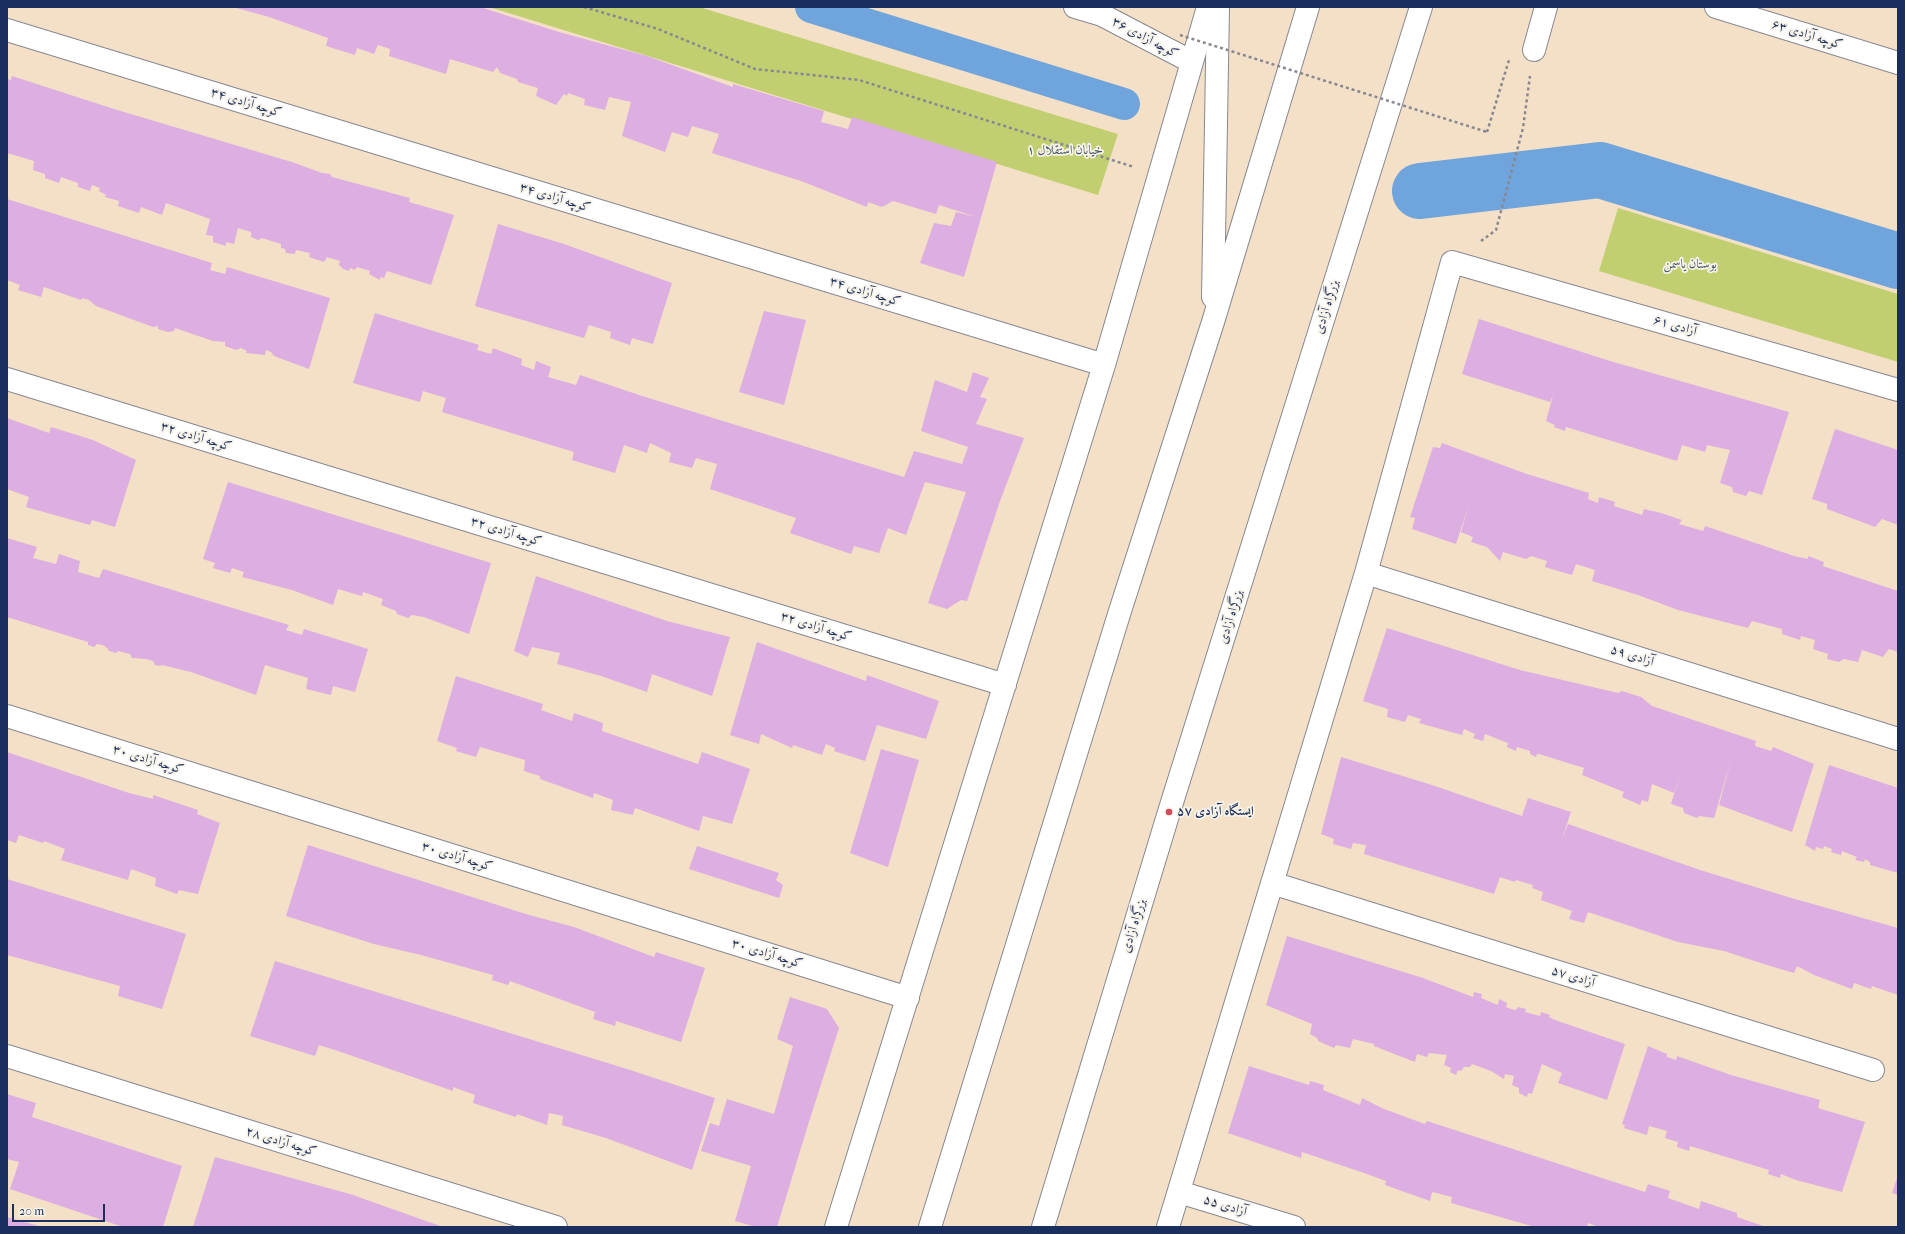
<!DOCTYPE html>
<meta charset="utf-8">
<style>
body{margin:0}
#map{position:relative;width:1905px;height:1234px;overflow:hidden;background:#f3e0c6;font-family:"IM FELL French Canon",serif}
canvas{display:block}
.frame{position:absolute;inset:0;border:8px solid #1b2f5e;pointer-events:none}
.scale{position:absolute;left:12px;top:1204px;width:93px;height:18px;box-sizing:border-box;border:2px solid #1b2f5e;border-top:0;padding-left:5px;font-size:12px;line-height:14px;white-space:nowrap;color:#1b2f5e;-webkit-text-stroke:3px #f7f3e8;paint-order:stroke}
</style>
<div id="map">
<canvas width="1905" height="1234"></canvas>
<div class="frame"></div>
<div class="scale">20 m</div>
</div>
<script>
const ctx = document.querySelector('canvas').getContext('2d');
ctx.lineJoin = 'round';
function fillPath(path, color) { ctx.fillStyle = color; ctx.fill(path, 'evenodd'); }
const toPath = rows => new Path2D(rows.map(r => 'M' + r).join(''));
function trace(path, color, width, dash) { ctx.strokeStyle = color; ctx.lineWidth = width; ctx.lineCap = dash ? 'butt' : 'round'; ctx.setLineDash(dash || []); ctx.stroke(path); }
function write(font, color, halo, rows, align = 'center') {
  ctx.font = font + ' "IM FELL French Canon",Amiri,serif'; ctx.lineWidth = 3.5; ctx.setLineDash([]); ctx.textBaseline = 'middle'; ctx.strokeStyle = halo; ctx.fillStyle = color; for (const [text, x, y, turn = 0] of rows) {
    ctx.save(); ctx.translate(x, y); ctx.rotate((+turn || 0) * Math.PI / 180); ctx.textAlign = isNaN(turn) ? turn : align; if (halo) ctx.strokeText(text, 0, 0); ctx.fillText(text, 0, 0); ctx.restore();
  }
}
const green = toPath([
 [489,7,699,7,1118,134,1098,195],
 [1618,208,1898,294,1898,362,1599,271]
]);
const canal = toPath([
 [811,7,1124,104]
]);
const river = toPath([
 [1420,191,1600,170,1898,261]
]);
const building = toPath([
 [233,7,480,7,559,32,647,56,733,87,733,84,824,111,821,122,848,129,852,117,997,162,964,277,920,263,934,223,951,226,956,212,977,217,939,205,936,214,893,201,882,207,868,202,867,207,801,181,712,153,719,134,692,126,688,137,672,132,665,152,622,136,631,102,609,97,605,110,584,105,585,99,568,93,567,96,564,94,556,105,536,96,538,88,518,82,517,79,500,73,497,67,493,72,450,59,446,74,389,56,390,49,378,45,374,54,357,48,355,55,326,46,328,38,269,17],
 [12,76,114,109,292,162,322,173,330,174,332,177,410,198,409,202,454,215,431,285,387,271,384,278,380,277,380,280,369,274,370,271,357,267,355,270,350,268,349,271,343,269,339,265,340,261,327,257,324,262,309,257,310,253,296,250,295,254,286,253,285,249,281,248,281,244,262,238,258,240,251,237,251,232,238,228,234,244,226,242,226,246,213,242,213,236,206,235,210,219,166,203,162,215,141,207,139,213,118,206,119,201,105,197,106,195,99,191,100,188,92,185,90,191,78,187,78,183,61,177,59,183,45,178,45,174,33,170,34,161,7,153,7,79,11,80],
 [7,199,212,263,210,270,225,274,227,267,330,298,309,369,274,356,271,352,266,350,265,355,246,353,247,351,241,348,236,350,225,346,225,342,213,341,175,328,174,331,168,332,158,329,158,326,153,327,96,306,89,300,82,298,81,300,44,287,41,297,18,290,20,285,7,280],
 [498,224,564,244,672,283,653,344,632,338,630,345,610,338,611,332,589,325,584,338,475,306],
 [764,311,806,320,784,405,739,392],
 [375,313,479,345,477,350,491,354,493,348,522,359,521,365,534,370,536,361,551,367,548,377,576,385,580,375,639,395,904,477,914,451,962,464,968,447,921,431,935,380,967,392,973,372,989,378,980,397,987,399,976,424,1024,438,1000,501,967,601,961,600,947,609,928,603,966,492,925,482,906,535,888,528,879,553,854,546,851,554,790,533,796,518,710,489,717,464,696,458,692,468,669,462,671,453,650,443,647,453,624,445,615,473,572,460,574,452,442,412,446,398,423,391,420,402,353,383],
 [1479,319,1610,361,1789,412,1762,495,1749,491,1746,496,1733,492,1732,487,1720,483,1730,450,1707,445,1705,452,1682,445,1677,461,1566,427,1565,431,1554,427,1555,425,1546,421,1553,395,1550,402,1462,374],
 [7,418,49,433,51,427,93,440,136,460,115,527,92,520,90,525,26,507,29,497,7,489],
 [1835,429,1898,450,1898,525,1882,519,1875,527,1827,509,1827,504,1812,499],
 [1442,443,1527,474,1589,493,1588,499,1598,503,1599,497,1615,502,1614,506,1642,515,1644,509,1661,513,1682,520,1679,524,1703,531,1705,526,1794,556,1808,559,1808,556,1824,562,1823,566,1898,591,1898,652,1889,649,1883,657,1862,650,1858,662,1844,659,1839,662,1827,659,1828,654,1813,649,1815,640,1801,636,1800,640,1782,634,1782,629,1752,621,1748,628,1678,610,1638,595,1592,581,1595,570,1576,564,1572,575,1545,567,1547,561,1531,556,1526,559,1503,552,1500,561,1487,547,1471,542,1473,537,1461,532,1469,505,1456,544,1412,529,1415,518,1410,517,1433,447,1440,448],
 [228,482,491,563,469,634,424,617,412,615,408,618,397,614,396,611,381,605,383,599,363,592,362,596,338,589,333,605,292,590,242,577,244,572,232,568,230,573,213,568,215,563,203,559],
 [7,538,37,547,33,558,56,564,59,554,80,561,78,572,99,578,103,569,289,625,286,630,302,635,304,629,368,649,355,692,333,686,331,695,306,689,308,678,265,665,256,695,191,672,162,665,160,666,155,665,153,661,146,659,132,658,130,654,118,651,116,653,109,651,107,648,103,645,97,644,94,647,88,645,88,642,7,617],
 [536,576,667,621,730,637,712,696,652,674,647,692,601,676,557,664,560,653,532,647,528,657,514,651],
 [1387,628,1520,670,1618,693,1622,691,1641,697,1652,706,1756,741,1755,746,1771,751,1773,747,1814,764,1792,832,1719,805,1731,760,1714,818,1699,816,1697,818,1684,813,1683,808,1671,804,1681,772,1674,793,1652,784,1648,802,1642,800,1640,805,1622,797,1624,792,1582,775,1584,768,1539,754,1537,754,1536,757,1530,754,1530,751,1517,747,1516,751,1507,747,1508,743,1485,734,1483,741,1473,738,1475,734,1464,729,1462,735,1419,723,1421,719,1408,715,1405,722,1387,717,1388,709,1363,701],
 [757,642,866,681,867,675,939,701,926,739,877,725,865,761,834,751,835,748,826,744,822,755,793,745,792,748,761,734,759,744,730,735],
 [456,676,543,704,541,710,572,721,574,713,603,723,602,731,698,764,702,752,750,769,732,824,703,816,699,831,635,808,633,815,611,810,613,800,594,793,593,798,540,779,540,776,524,771,525,760,480,747,476,757,456,751,457,748,437,741],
 [881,749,919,760,888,867,850,853],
 [7,752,129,793,153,799,153,795,198,810,197,814,220,823,198,894,179,890,177,894,155,886,156,878,131,869,128,880,61,860,65,849,44,841,43,843,19,835,16,843,7,840],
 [1341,757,1432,785,1522,816,1528,798,1571,812,1561,842,1568,824,1700,870,1788,897,1898,928,1898,995,1872,986,1871,989,1854,983,1852,989,1814,975,1797,966,1794,973,1767,965,1724,951,1678,942,1588,912,1584,923,1569,919,1572,911,1541,900,1543,892,1532,888,1533,885,1516,880,1515,882,1500,877,1494,894,1364,854,1366,845,1353,843,1351,849,1333,844,1334,839,1321,834],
 [1829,765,1898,788,1898,873,1870,865,1870,862,1865,859,1864,862,1855,860,1857,857,1842,851,1841,855,1831,852,1832,849,1824,846,1823,849,1816,847,1815,851,1805,845],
 [308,845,529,915,574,927,654,957,656,952,705,968,681,1042,616,1021,615,1026,593,1019,595,1012,510,981,508,985,492,980,493,975,421,955,374,944,286,916],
 [697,846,779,873,776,880,783,885,779,898,689,869],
 [7,879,186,934,162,1009,118,996,120,986,7,955],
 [1287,936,1423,978,1473,997,1474,992,1482,994,1481,998,1498,1005,1499,999,1507,1003,1506,1007,1511,1009,1516,1010,1518,1007,1526,1009,1525,1012,1540,1016,1541,1012,1550,1015,1549,1017,1555,1020,1625,1044,1607,1100,1558,1083,1562,1073,1542,1064,1532,1094,1528,1093,1527,1097,1519,1093,1519,1088,1512,1085,1514,1076,1505,1074,1504,1079,1491,1071,1472,1064,1470,1067,1464,1067,1461,1071,1458,1070,1456,1075,1450,1072,1451,1068,1444,1065,1447,1055,1429,1053,1427,1057,1417,1054,1415,1062,1374,1046,1374,1044,1353,1039,1350,1048,1336,1045,1334,1048,1318,1041,1317,1038,1310,1034,1312,1024,1266,1005],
 [275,961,627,1069,715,1098,692,1170,606,1138,562,1125,563,1116,549,1113,547,1125,517,1114,516,1117,473,1103,475,1095,453,1087,453,1091,341,1052,319,1045,315,1056,250,1036],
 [790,997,827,1009,839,1028,808,1125,777,1227,756,1227,735,1221,751,1166,701,1151,710,1123,719,1126,727,1099,774,1114,793,1046,777,1039],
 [1648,1046,1667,1054,1667,1057,1676,1060,1677,1056,1731,1075,1820,1100,1818,1108,1865,1122,1842,1192,1796,1180,1781,1174,1780,1178,1768,1174,1769,1170,1690,1146,1689,1151,1677,1147,1678,1142,1665,1138,1667,1131,1649,1126,1647,1135,1624,1128,1625,1125,1622,1124],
 [1249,1066,1309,1085,1310,1081,1324,1085,1323,1090,1360,1105,1362,1098,1384,1109,1425,1124,1427,1121,1645,1192,1648,1184,1670,1191,1668,1198,1699,1209,1701,1201,1737,1213,1737,1217,1766,1227,1599,1227,1588,1223,1587,1227,1535,1227,1451,1203,1452,1197,1432,1192,1430,1201,1385,1185,1386,1181,1364,1173,1302,1152,1301,1158,1228,1133],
 [7,1094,36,1103,32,1117,182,1166,163,1227,123,1227,10,1189,19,1162,7,1159],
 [215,1157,350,1194,443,1227,193,1227],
 [1898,1175,1898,1195,1892,1193],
 [7,1217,39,1226,39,1227,7,1227]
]);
const path = toPath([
 [584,7,658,29,755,69,859,80,1134,167],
 [1487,132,1509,60],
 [1481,241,1496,230,1523,128,1530,76]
]);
const minor = toPath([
 [1075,7,1102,15,1192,62],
 [1716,7,1898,63],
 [7,30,1104,365],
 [1534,50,1546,7],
 [7,379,1005,685],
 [1366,573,1898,739],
 [7,716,908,998],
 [1272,883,1873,1070],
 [7,1056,556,1227],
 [1179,1192,1294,1227],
 [836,1227,1104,365,1208,7],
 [1168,1227,1366,573,1452,262,1898,390]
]);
const highway = toPath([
 [1213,297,1218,7],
 [930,1227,1120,611,1213,322,1308,7],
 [1043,1227,1169,812,1421,7]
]);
const pathBridge = toPath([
 [1180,35,1487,132]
]);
const markers = [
 [1169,812,4,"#d1495b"]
];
const streetNames = [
 ["کوچه آزادی ۶۳",1807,35,17],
 ["کوچه آزادی ۳۶",1145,38,28],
 ["کوچه آزادی ۳۴",246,103,17],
 ["کوچه آزادی ۳۴",555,198,17],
 ["کوچه آزادی ۳۴",865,292,17],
 ["بزرگراه آزادی",1327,307,-73],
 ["آزادی ۶۱",1675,326,16],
 ["کوچه آزادی ۳۲",196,437,17],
 ["کوچه آزادی ۳۲",506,532,17],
 ["بزرگراه آزادی",1231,617,-73],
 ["کوچه آزادی ۳۲",816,627,17],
 ["آزادی ۵۹",1632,656,17],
 ["کوچه آزادی ۳۰",148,760,17],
 ["کوچه آزادی ۳۰",457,857,17],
 ["بزرگراه آزادی",1134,926,-73],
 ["کوچه آزادی ۳۰",767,954,17],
 ["آزادی ۵۷",1573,977,17],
 ["کوچه آزادی ۲۸",281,1142,17],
 ["آزادی ۵۵",1225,1206,17]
];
const parkNames = [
 ["خیابان استقلال ۱",1065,151],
 ["بوستان یاسمن",1690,265]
];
const poiNames = [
 ["ایستگاه آزادی ۵۷",1177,812]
];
fillPath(green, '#c1cf71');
trace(canal, '#6fa4dc', 32);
trace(river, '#6fa4dc', 56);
fillPath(building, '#ddaee1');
trace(minor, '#878892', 24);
trace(highway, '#878892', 24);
trace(path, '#878892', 2.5, [3, 3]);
trace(minor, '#fff', 22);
trace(highway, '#fff', 22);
trace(pathBridge, '#878892', 2.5, [3, 3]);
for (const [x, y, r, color] of markers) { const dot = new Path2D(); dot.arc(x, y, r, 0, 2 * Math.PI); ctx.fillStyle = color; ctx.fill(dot); trace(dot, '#f7f3e8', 1.5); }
write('13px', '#1b2f5e', '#f7f3e8', streetNames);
write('13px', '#445763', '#f7f3e8', parkNames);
write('bold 13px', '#1b2f5e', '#f7f3e8', poiNames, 'left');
</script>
